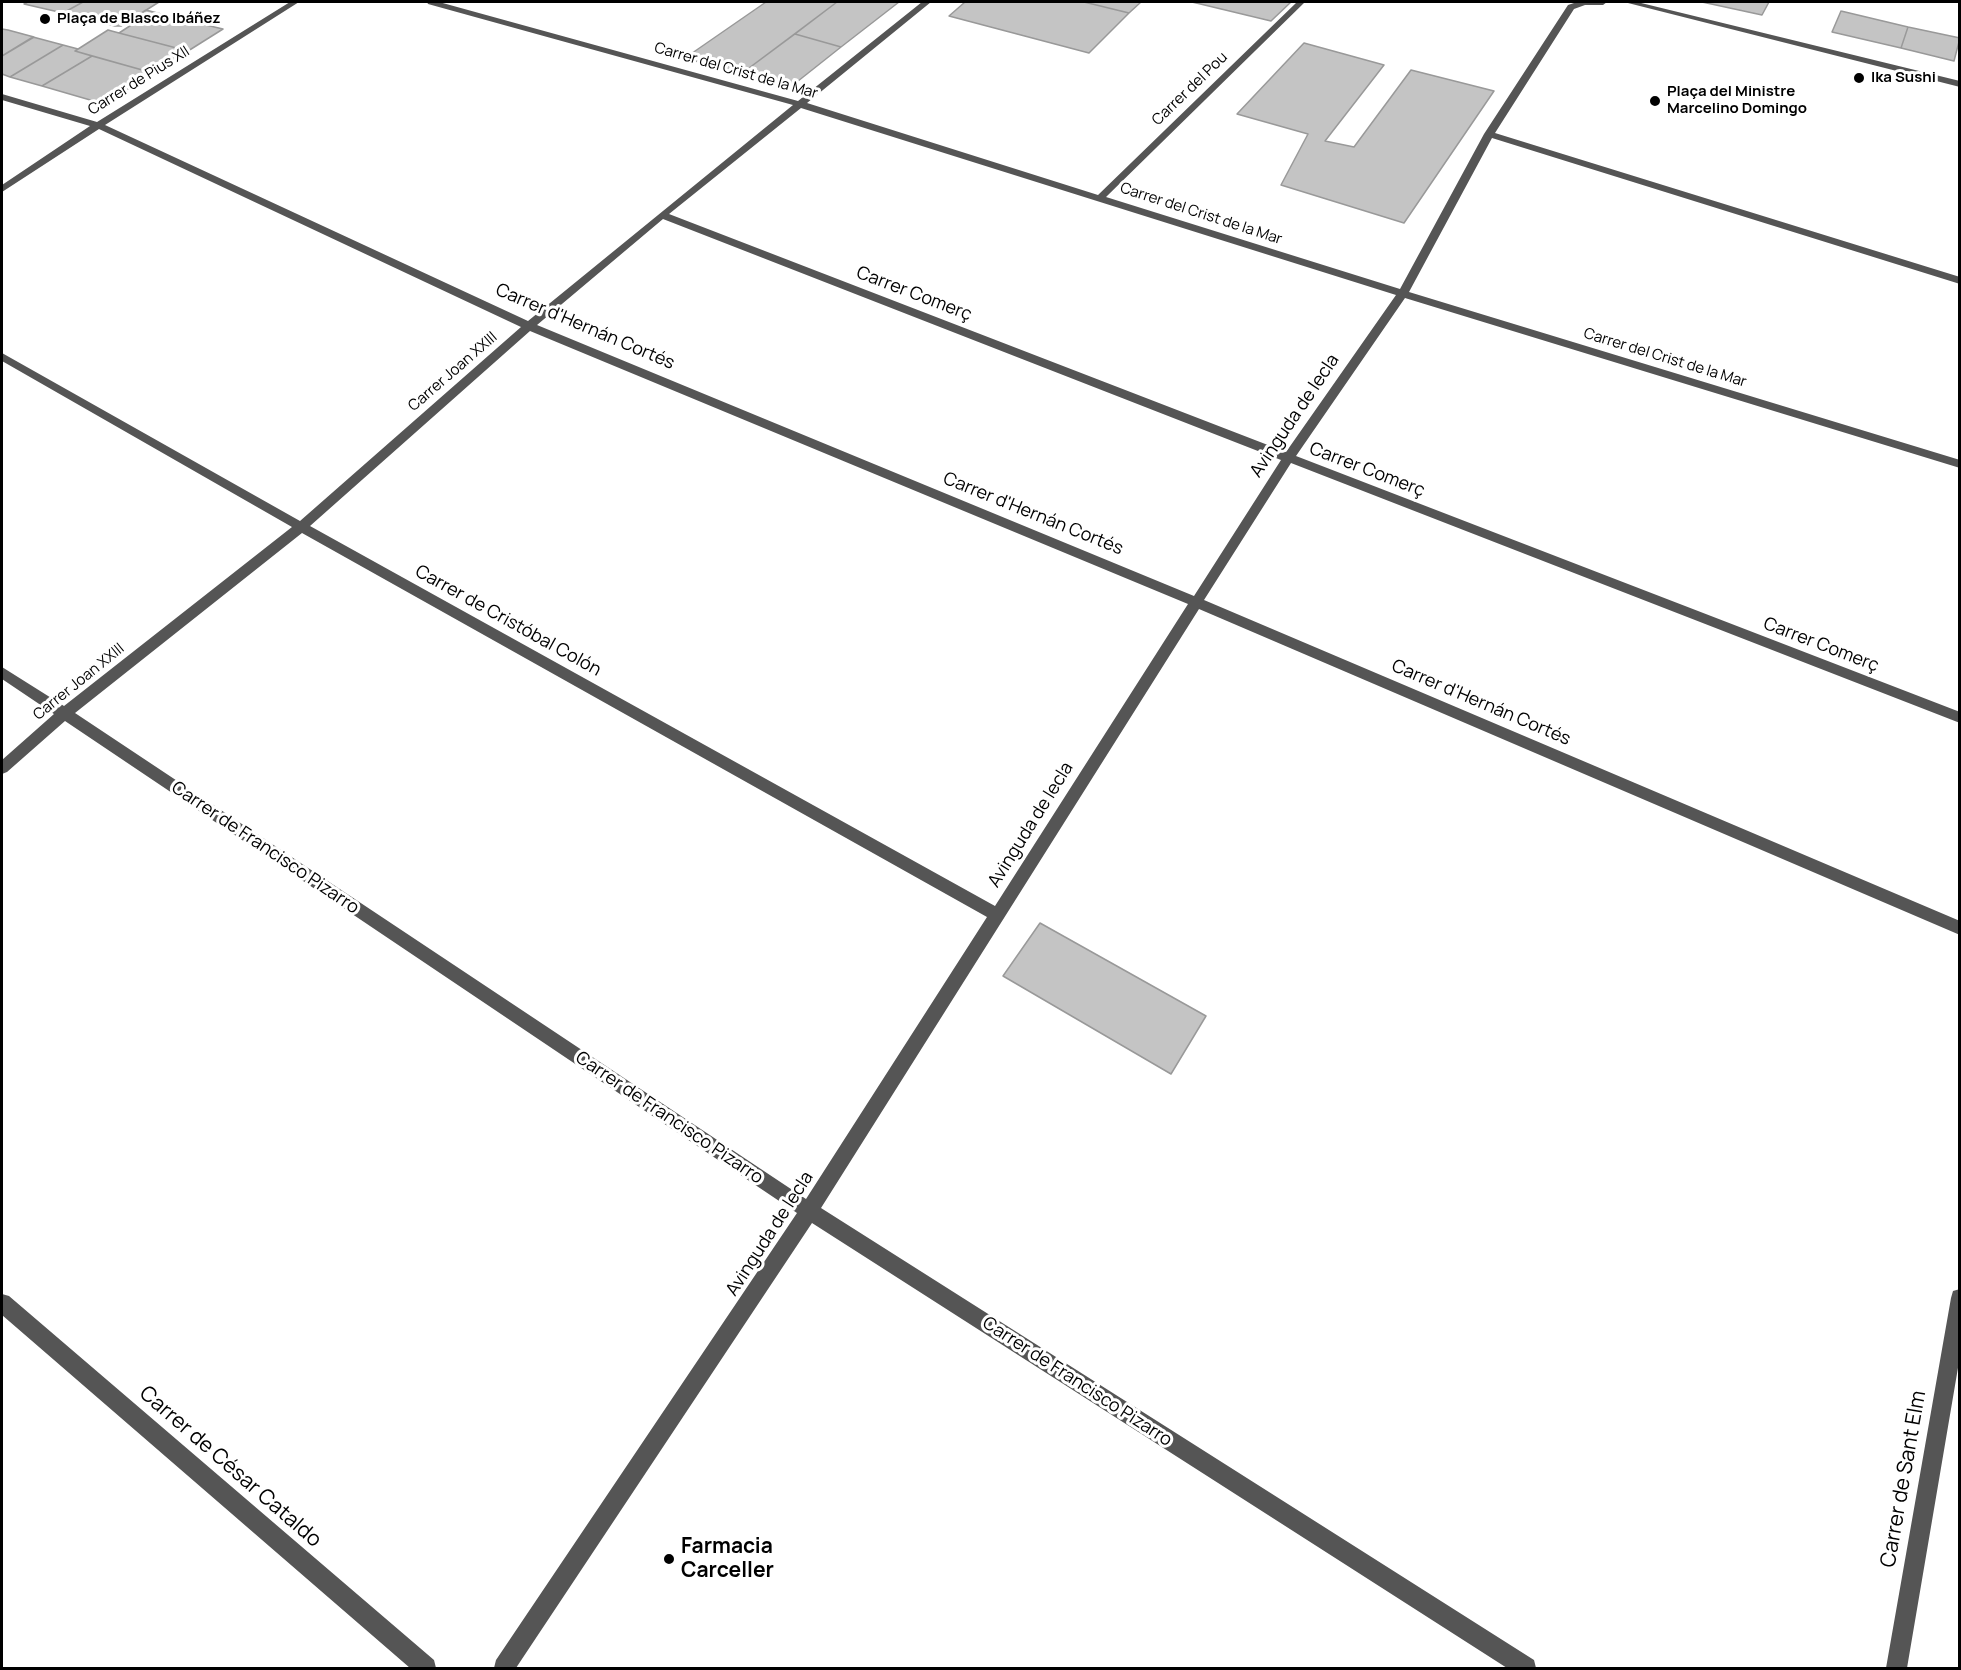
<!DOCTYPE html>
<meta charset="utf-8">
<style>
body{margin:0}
#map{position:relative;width:1961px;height:1670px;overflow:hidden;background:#fff;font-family:Manrope,sans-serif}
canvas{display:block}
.frame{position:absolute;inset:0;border:3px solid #000;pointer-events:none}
</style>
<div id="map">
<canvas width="1961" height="1670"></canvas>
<div class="frame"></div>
</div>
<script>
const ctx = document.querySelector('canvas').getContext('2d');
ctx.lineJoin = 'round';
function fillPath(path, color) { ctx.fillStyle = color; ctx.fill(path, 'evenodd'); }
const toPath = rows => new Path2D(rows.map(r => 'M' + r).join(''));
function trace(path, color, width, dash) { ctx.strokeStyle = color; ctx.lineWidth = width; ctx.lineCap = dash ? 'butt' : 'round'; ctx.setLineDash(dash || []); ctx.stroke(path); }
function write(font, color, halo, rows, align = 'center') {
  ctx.font = font + ' Manrope,sans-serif'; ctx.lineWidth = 6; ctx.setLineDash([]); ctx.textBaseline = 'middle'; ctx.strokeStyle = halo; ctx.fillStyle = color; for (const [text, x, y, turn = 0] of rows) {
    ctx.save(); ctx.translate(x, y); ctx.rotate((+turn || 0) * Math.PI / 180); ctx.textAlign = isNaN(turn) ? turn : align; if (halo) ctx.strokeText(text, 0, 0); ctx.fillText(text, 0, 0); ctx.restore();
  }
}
const building = toPath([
 [28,2,83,2,63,13,24,4,28,2],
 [83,2,159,2,121,26,115,26,63,13,83,2],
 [766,2,837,2,741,74,685,58,766,2],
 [837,2,899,2,841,47,795,34,837,2],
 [965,2,1084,2,1129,13,1089,53,949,16,965,2],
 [1084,2,1141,2,1129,13,1084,2],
 [1192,2,1291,2,1271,21,1192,2],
 [1702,2,1769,2,1762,15,1702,2],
 [146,10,176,18,223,29,188,51,119,33,139,20,132,19,146,10],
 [1841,11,1908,27,1901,48,1832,32,1841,11],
 [1908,27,1960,38,1954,61,1901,48,1908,27],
 [2,29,8,30,34,37,2,56,2,29],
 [108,30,119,33,188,51,153,73,75,51,108,30],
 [795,34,841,47,788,89,741,74,795,34],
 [33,37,63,45,10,77,2,74,2,56,33,37],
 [1304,43,1384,65,1325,141,1354,147,1411,70,1494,91,1404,223,1281,185,1308,134,1237,114,1304,43],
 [63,45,78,49,75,51,92,56,42,86,10,77,63,45],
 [92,56,153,73,104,104,42,86,92,56],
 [1040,923,1206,1016,1171,1074,1003,976,1040,923]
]);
const minor = toPath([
 [290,2,299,2,105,125,528,321,793,105,428,4,427,2,439,2,798,101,922,2,931,2,807,103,1098,195,1297,2,1305,2,1106,197,1400,289,1484,134,1568,5,1577,2,1607,2,1603,5,1585,5,1574,9,1495,133,1960,277,1960,284,1492,138,1409,292,1960,460,1960,468,1405,298,1296,456,1960,712,1960,723,1291,463,1204,600,1960,921,1960,935,1199,609,821,1208,1534,1660,1536,1668,1507,1668,812,1223,516,1668,494,1668,496,1660,797,1213,65,721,7,772,2,774,2,760,54,714,2,679,2,667,64,706,292,527,2,361,2,353,300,521,521,327,99,129,2,192,2,185,90,126,2,100,2,94,97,122,290,2],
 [801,108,1396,295,1286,452,669,214,801,108],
 [663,219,1281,460,1194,596,537,325,663,219],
 [530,331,1188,604,995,906,310,526,530,331],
 [302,533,987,917,806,1199,75,713,302,533],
 [1624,2,1637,2,1960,81,1960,87,1624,2],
 [1960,1289,1960,1356,1907,1668,1886,1668,1951,1298,1953,1291,1960,1289],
 [2,1294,9,1296,434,1660,436,1668,410,1668,2,1315,2,1294]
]);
const markers = [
 [45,19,6,"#000"],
 [1859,78,6,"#000"],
 [1655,101,6,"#000"],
 [669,1559,6,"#000"]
];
const farPoinames = [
 ["Plaça de Blasco Ibáñez",57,19],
 ["Ika Sushi",1871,78],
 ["Plaça del Ministre",1667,92],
 ["Marcelino Domingo",1667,109]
];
const farStreetnames = [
 ["Carrer del Crist de la Mar",736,71,16],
 ["Carrer de Pius XII",139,81,-32],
 ["Carrer del Pou",1190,89,-44],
 ["Carrer del Crist de la Mar",1201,214,18],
 ["Carrer del Crist de la Mar",1665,358,17],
 ["Carrer Joan XXIII",453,372,-41],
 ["Carrer Joan XXIII",79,682,-39]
];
const streetNames = [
 ["Carrer Comerç",914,294,21],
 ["Carrer d'Hernán Cortés",585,327,23],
 ["Avinguda de lecla",1295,416,-56],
 ["Carrer Comerç",1367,470,21],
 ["Carrer d'Hernán Cortés",1033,514,22],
 ["Carrer de Cristóbal Colón",508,621,29],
 ["Carrer Comerç",1821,645,21],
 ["Carrer d'Hernán Cortés",1481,703,23],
 ["Avinguda de lecla",1031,825,-58],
 ["Carrer de Francisco Pizarro",265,848,34],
 ["Carrer de Francisco Pizarro",669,1118,34],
 ["Avinguda de lecla",770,1234,-57],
 ["Carrer de Francisco Pizarro",1077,1382,33]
];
const nearStreetnames = [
 ["Carrer de César Cataldo",230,1467,41],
 ["Carrer de Sant Elm",1904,1479,-80]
];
const nearPoinames = [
 ["Farmacia",681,1547],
 ["Carceller",681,1571]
];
fillPath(building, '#c4c4c4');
trace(building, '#999', 1.5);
fillPath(minor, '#555');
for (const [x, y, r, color] of markers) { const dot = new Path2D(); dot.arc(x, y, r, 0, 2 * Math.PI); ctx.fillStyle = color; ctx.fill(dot); trace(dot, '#fff', 2); }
write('bold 15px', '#000', '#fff', farPoinames, 'left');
write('15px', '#000', '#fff', farStreetnames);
write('18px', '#000', '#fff', streetNames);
write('21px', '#000', '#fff', nearStreetnames);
write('bold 21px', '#000', '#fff', nearPoinames, 'left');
</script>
